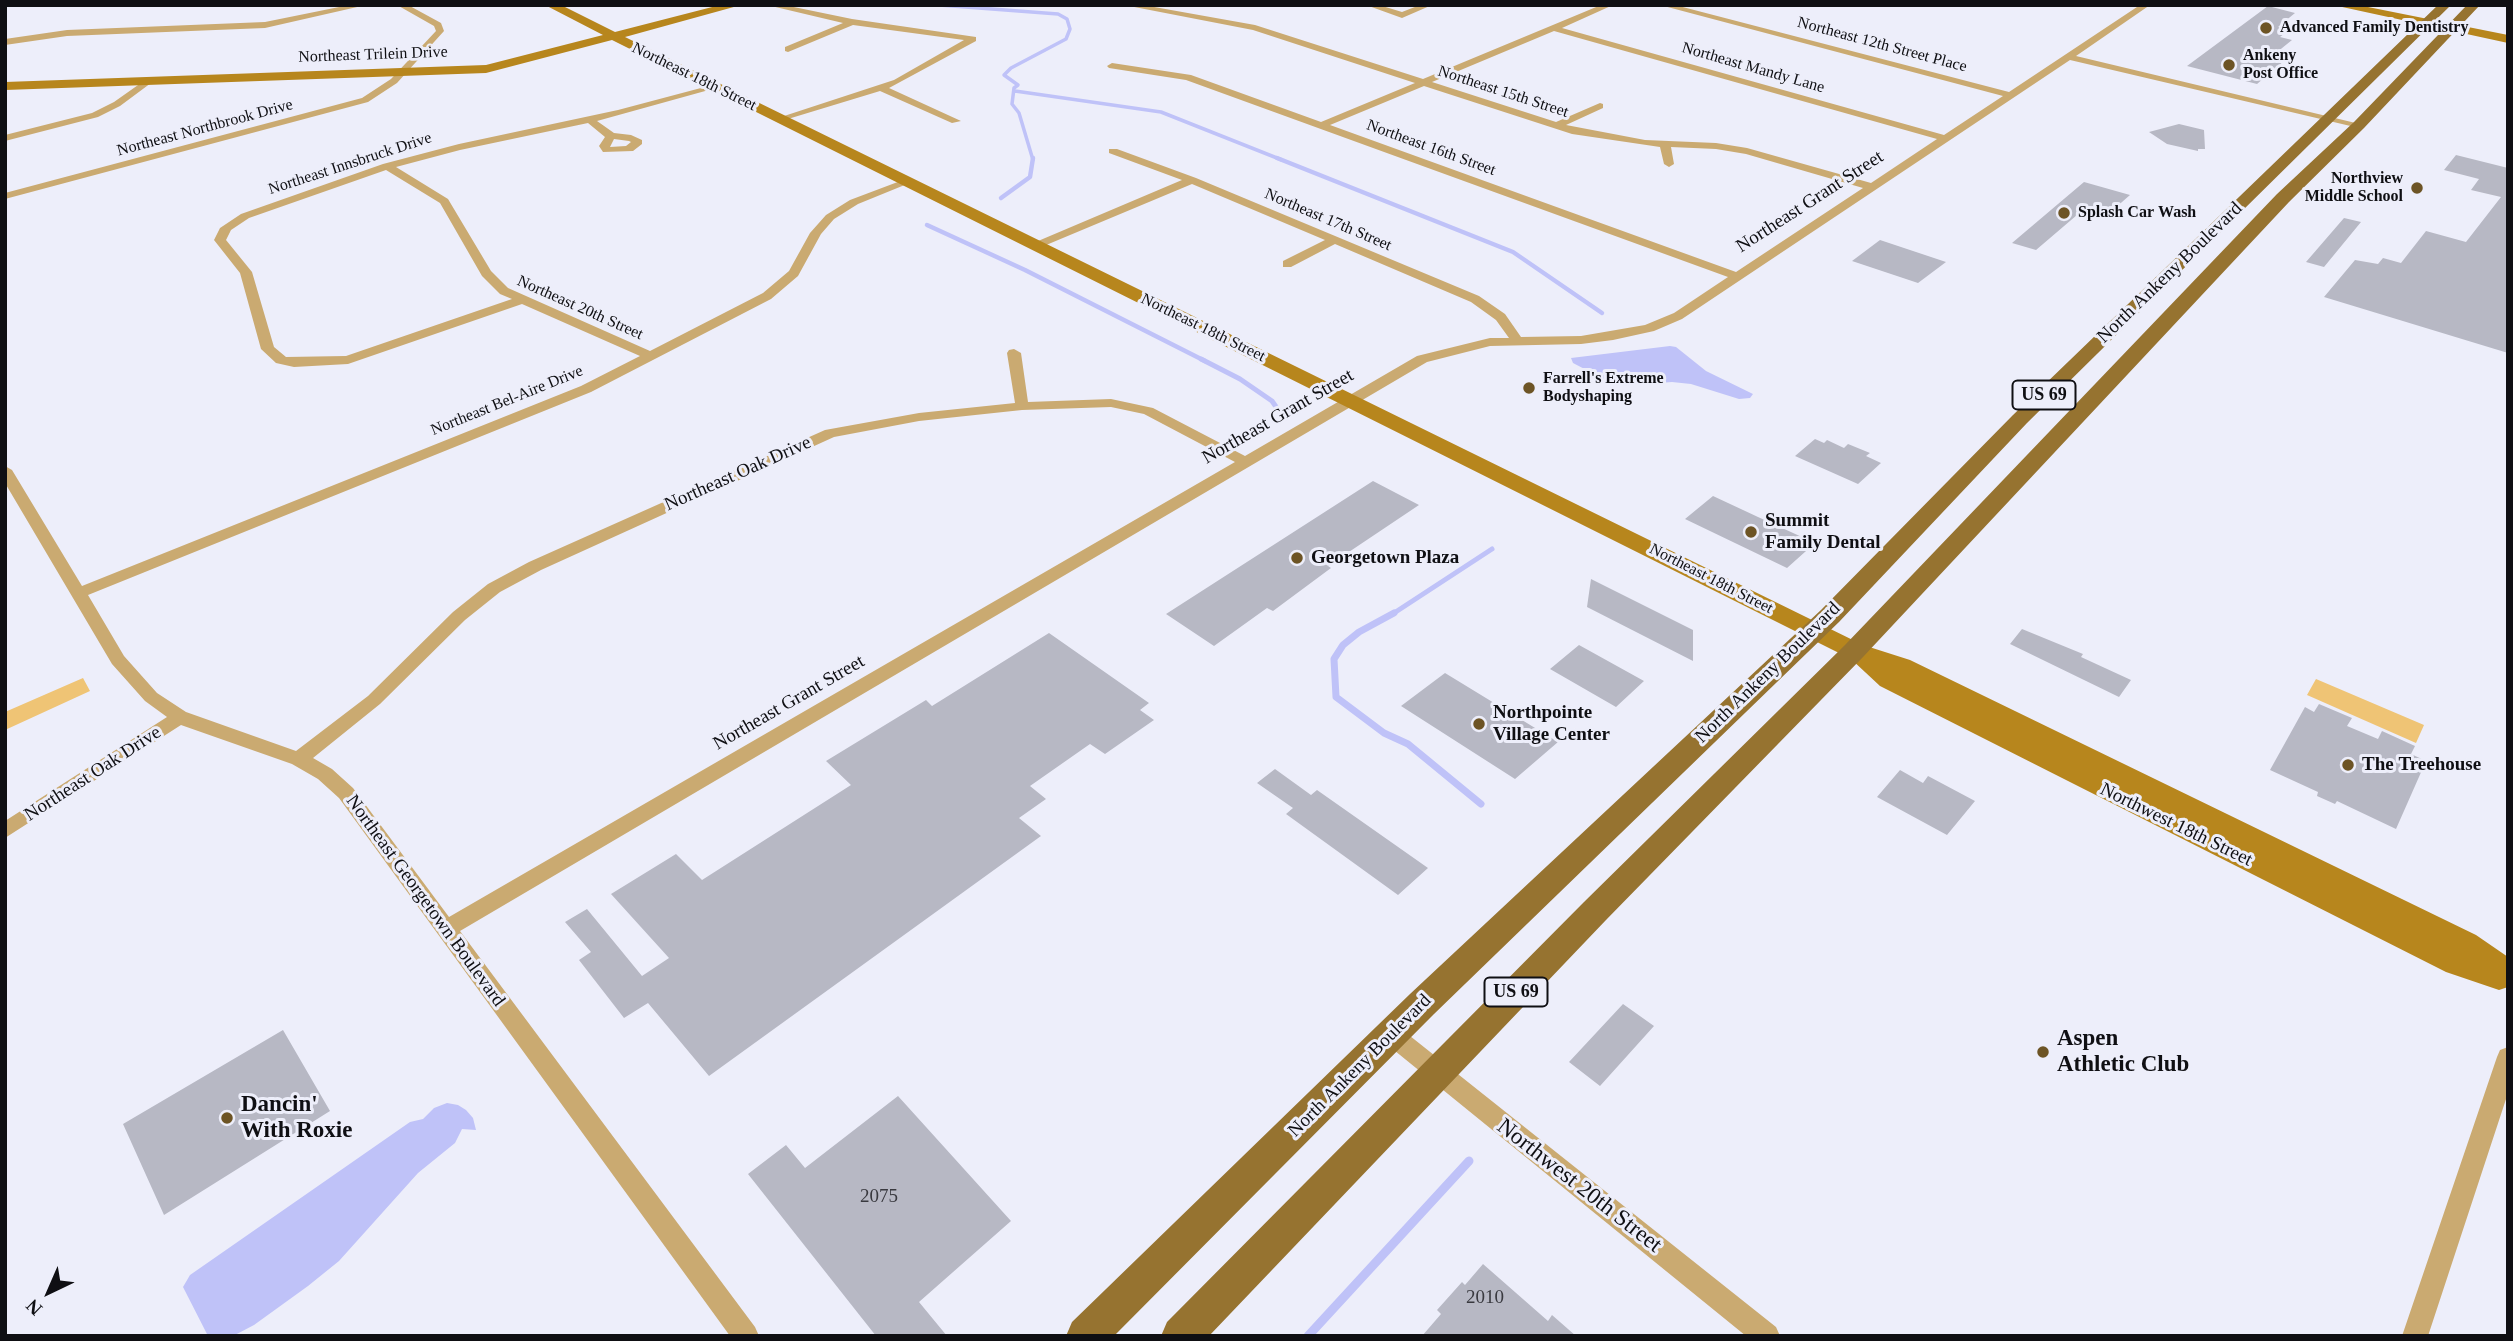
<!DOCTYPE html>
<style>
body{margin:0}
#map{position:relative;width:2513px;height:1341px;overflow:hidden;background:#edeefa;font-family:"Times New Roman",serif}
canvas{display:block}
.frame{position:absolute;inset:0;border:7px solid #0f0f13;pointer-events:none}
.north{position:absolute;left:14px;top:1257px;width:70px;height:70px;-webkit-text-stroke:5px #edeefa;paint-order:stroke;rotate:224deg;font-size:19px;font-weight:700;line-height:28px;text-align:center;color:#0f0f13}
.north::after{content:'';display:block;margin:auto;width:24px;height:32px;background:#0f0f13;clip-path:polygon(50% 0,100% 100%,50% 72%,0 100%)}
</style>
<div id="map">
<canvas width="2513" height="1341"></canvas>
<div class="frame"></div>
<div class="north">N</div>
</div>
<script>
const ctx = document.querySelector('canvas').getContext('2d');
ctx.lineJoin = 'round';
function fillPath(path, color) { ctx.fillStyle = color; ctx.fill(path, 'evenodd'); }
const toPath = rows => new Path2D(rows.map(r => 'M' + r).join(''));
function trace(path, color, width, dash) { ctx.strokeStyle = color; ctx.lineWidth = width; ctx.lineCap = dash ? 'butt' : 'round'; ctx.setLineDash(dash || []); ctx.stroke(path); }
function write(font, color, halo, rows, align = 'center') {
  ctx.font = font + ' "Times New Roman",serif'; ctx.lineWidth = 6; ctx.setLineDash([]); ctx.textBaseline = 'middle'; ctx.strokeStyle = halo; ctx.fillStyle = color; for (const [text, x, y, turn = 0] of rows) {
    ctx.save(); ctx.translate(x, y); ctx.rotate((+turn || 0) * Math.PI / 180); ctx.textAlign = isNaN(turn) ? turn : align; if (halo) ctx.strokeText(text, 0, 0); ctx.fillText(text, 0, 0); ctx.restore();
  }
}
const green = toPath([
 [83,678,90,691,5,730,5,712],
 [2316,679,2424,725,2416,743,2307,695]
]);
const water = toPath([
 [1670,346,1676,347,1706,371,1753,394,1750,398,1739,399,1691,384,1672,382,1617,386,1573,363,1571,358],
 [447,1103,458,1105,466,1110,473,1118,476,1130,462,1129,455,1143,418,1173,339,1261,308,1286,254,1325,233,1336,208,1336,183,1287,190,1275,410,1122,423,1119,434,1108]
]);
const streamFar4 = toPath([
 [939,5,1058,14,1067,19,1070,29,1066,39,1011,68,1004,75,1018,85,1014,88,1012,104,1019,113,1033,160],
 [1015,91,1161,112,1282,160]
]);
const streamFar3 = toPath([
 [1277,158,1513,252,1602,313],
 [1001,198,1030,177,1033,158],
 [927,225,1025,270,1205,361]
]);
const streamFar2 = toPath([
 [1201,359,1240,379,1272,401,1281,414],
 [1391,615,1492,549]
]);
const streamFar1 = toPath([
 [1394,613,1359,632,1343,645,1334,659,1336,697,1384,733,1408,744,1481,804]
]);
const stream = toPath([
 [1308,1336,1469,1161]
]);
const building = toPath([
 [2268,6,2295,13,2278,27,2290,29,2280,37,2292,40,2271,57,2285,60,2257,84,2187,66],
 [2179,124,2204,130,2205,149,2198,149,2198,151,2167,144,2149,132],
 [2456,155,2508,168,2508,353,2324,297,2355,260,2378,264,2383,258,2401,263,2426,231,2466,242,2501,197,2471,190,2479,179,2444,170],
 [2084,182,2130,195,2106,216,2084,209,2036,250,2012,243],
 [2344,218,2361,222,2324,267,2306,262],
 [1880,240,1946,262,1918,283,1852,261],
 [1815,439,1824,443,1827,440,1844,448,1848,444,1870,453,1866,456,1881,463,1858,484,1795,456],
 [1373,481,1419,505,1328,566,1331,568,1273,611,1267,608,1214,646,1166,614],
 [1713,496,1758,517,1815,543,1787,568,1685,519],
 [1591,579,1693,630,1693,661,1587,607],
 [2022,629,2083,654,2081,657,2131,680,2119,697,2010,644],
 [1049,633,1149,703,1140,710,1154,720,1105,754,1090,744,1030,786,1046,799,1019,818,1041,836,709,1076,648,1003,624,1018,579,960,591,952,565,922,587,909,642,976,669,958,611,894,676,854,702,880,851,785,826,761,926,700,932,706],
 [1579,645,1644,681,1616,707,1550,669],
 [1445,673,1558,742,1515,779,1401,706],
 [2319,704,2352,718,2347,726,2378,739,2382,731,2415,746,2411,754,2426,761,2396,829,2337,801,2335,804,2317,796,2318,792,2270,770,2305,707,2314,712],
 [1275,769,1311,795,1317,790,1428,868,1398,895,1286,814,1293,808,1257,783],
 [1900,770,1923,783,1928,776,1975,801,1947,835,1877,797],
 [1623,1004,1654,1026,1600,1086,1569,1062],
 [283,1030,330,1111,164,1215,123,1124],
 [898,1096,1011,1221,919,1302,947,1336,876,1336,748,1174,786,1145,805,1168],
 [1483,1264,1548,1321,1552,1315,1576,1336,1422,1336,1441,1314,1437,1310,1462,1282,1465,1285]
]);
const street = toPath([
 [349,5,366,5,265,28,67,36,5,45,5,39,67,30,265,22,349,5],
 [397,5,408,5,441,23,444,31,397,83,368,102,5,199,5,193,362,98,391,79,436,31,434,26,397,5],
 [767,5,784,5,852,19,976,37,976,41,889,88,961,121,952,123,880,91,778,122,778,118,894,80,964,40,853,25,788,52,785,51,785,47,843,23,767,5],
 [1124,5,1143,5,1255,25,1423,79,1601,5,1613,5,1562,28,1944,135,2003,96,1660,5,1675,5,2009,92,2140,5,2150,5,2076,56,2364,125,2359,128,2070,60,1682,319,1654,331,1613,340,1581,344,1490,346,1427,362,460,931,755,1327,759,1336,730,1336,339,798,318,779,292,764,181,725,5,838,5,821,167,717,145,701,112,664,5,483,5,466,12,470,82,586,581,386,640,356,522,304,348,364,294,367,276,363,261,349,240,273,214,240,220,228,241,214,383,164,459,144,618,110,716,84,716,88,597,121,614,133,631,135,642,140,642,144,633,151,603,152,599,146,605,137,588,123,460,150,396,167,448,199,491,271,508,288,650,351,763,293,789,271,810,233,826,215,850,200,903,180,912,182,858,204,834,219,821,234,798,276,771,299,591,392,88,595,124,656,157,693,186,712,296,751,368,696,453,612,488,584,529,562,825,430,919,413,1015,403,1007,353,1009,350,1014,349,1021,353,1028,402,1111,399,1153,408,1245,456,1417,356,1490,338,1509,338,1496,320,1471,302,1335,244,1291,267,1283,267,1283,261,1325,240,1192,184,1039,248,1031,248,1031,244,1182,180,1109,153,1109,149,1117,149,1196,178,1479,296,1505,314,1521,337,1581,336,1645,325,1674,313,1728,277,1186,80,1109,68,1107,66,1112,63,1191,75,1321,122,1415,83,1253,30,1124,5],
 [1554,31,1937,139,1871,183,1747,148,1716,143,1645,140,1566,125,1603,108,1603,104,1600,103,1556,122,1432,82,1554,31],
 [1424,86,1572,134,1660,147,1664,164,1669,167,1674,164,1671,147,1716,149,1746,154,1863,188,1736,272,1330,125,1424,86],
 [614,139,629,141,631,142,626,146,610,147,614,139],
 [386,170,440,203,482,276,500,294,512,299,346,356,286,357,274,347,252,272,226,240,231,230,249,218,386,170],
 [1111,407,1144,414,1235,462,449,917,353,788,332,769,313,758,380,704,465,620,500,592,541,570,834,437,919,421,1022,410,1111,407],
 [1366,5,1379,5,1402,12,1420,5,1432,5,1402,18,1366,5],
 [148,78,151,79,151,83,120,106,98,117,5,141,5,135,92,113,114,102,148,78],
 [1392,1025,1400,1028,1776,1327,1780,1336,1746,1336,1384,1042,1381,1035,1384,1028,1392,1025],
 [2508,1047,2508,1093,2428,1336,2402,1336,2497,1057,2500,1050,2508,1047]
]);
const secondary = toPath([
 [545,5,561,5,615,32,720,5,741,5,625,37,1863,645,1910,660,2476,935,2508,957,2508,987,2499,990,2446,972,1880,686,1851,659,612,40,486,73,5,90,5,82,486,65,603,35,545,5],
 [2333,5,2358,5,2508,35,2508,43,2333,5]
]);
const primary = toPath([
 [2438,5,2451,5,2027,423,1839,622,1434,1014,1114,1336,1066,1336,1072,1322,1410,994,1821,610,2013,415,2438,5],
 [2467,5,2480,5,2364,128,2289,202,1863,657,1606,920,1209,1336,1161,1336,1167,1322,1584,902,1845,645,2277,194,2354,122,2467,5]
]);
const markers = [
 [2266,28,7,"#6d5425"],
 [2229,65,7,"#6d5425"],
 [2417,188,7,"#6d5425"],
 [2064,213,7,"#6d5425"],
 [1529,388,7,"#6d5425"],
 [1751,532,7,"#6d5425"],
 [1297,558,7,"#6d5425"],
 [1479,724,7,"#6d5425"],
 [2348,765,7,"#6d5425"],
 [2043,1052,7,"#6d5425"],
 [227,1118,7,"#6d5425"]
];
const farPoinames = [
 ["Advanced Family Dentistry",2280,28],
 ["Ankeny",2243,56],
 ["Post Office",2243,74],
 ["Northview",2403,179,"right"],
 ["Middle School",2403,197,"right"],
 ["Splash Car Wash",2078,213],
 ["Farrell's Extreme",1543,379],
 ["Bodyshaping",1543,397]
];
const farStreetnames = [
 ["Northeast 12th Street Place",1882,45,15],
 ["Northeast Trilein Drive",373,55,-2],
 ["Northeast Mandy Lane",1753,68,16],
 ["Northeast 18th Street",694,77,26],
 ["Northeast 15th Street",1503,92,18],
 ["Northeast Northbrook Drive",205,128,-15],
 ["Northeast 16th Street",1431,148,20],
 ["Northeast Innsbruck Drive",350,164,-18],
 ["Northeast 17th Street",1328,220,23],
 ["Northeast 20th Street",580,308,24],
 ["Northeast 18th Street",1203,328,26],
 ["Northeast Bel-Aire Drive",507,401,-22],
 ["Northeast 18th Street",1711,579,27]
];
const shields = [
 [2044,395,63],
 [1516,992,63]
];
const shieldNames = [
 ["US 69",2044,395],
 ["US 69",1516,992]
];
const streetNames = [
 ["Northeast Grant Street",1810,202,-33],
 ["North Ankeny Boulevard",2170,273,-44],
 ["Northeast Grant Street",1278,417,-30],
 ["Northeast Oak Drive",738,474,-24],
 ["North Ankeny Boulevard",1768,673,-44],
 ["Northeast Grant Street",789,703,-30],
 ["Northeast Oak Drive",93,774,-33],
 ["Northwest 18th Street",2176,825,26],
 ["Northeast Georgetown Boulevard",425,901,54],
 ["North Ankeny Boulevard",1360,1066,-45]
];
const poiNames = [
 ["Summit",1765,521],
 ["Family Dental",1765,543],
 ["Georgetown Plaza",1311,558],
 ["Northpointe",1493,713],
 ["Village Center",1493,735],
 ["The Treehouse",2362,765]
];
const nearNumbernames = [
 ["2075",879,1197],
 ["2010",1485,1298]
];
const nearPoinames = [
 ["Aspen",2057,1039],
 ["Athletic Club",2057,1065],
 ["Dancin'",241,1105],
 ["With Roxie",241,1131]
];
const nearStreetnames = [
 ["Northwest 20th Street",1579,1186,38]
];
fillPath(green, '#efc475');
fillPath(water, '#bfc2f8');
trace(streamFar4, '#bfc2f8', 3.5);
trace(streamFar3, '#bfc2f8', 4.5);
trace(streamFar2, '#bfc2f8', 5);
trace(streamFar1, '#bfc2f8', 7);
trace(stream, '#bfc2f8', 9);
fillPath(building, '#b7b8c4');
fillPath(street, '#caaa71');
fillPath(secondary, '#b7861d');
fillPath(primary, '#967330');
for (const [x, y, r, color] of markers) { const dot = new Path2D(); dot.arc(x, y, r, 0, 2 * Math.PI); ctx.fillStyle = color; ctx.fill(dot); trace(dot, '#edeefa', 2.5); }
write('bold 16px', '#0f0f13', '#edeefa', farPoinames, 'left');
write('16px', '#0f0f13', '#edeefa', farStreetnames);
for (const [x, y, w] of shields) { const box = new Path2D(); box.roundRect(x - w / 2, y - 14.5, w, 29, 5); ctx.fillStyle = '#edeefa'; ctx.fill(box); trace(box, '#0f0f13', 2); }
write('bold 18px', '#0f0f13', null, shieldNames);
write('19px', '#0f0f13', '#edeefa', streetNames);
write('bold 19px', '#0f0f13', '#edeefa', poiNames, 'left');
write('19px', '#39393f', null, nearNumbernames);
write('bold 23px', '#0f0f13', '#edeefa', nearPoinames, 'left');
write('23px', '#0f0f13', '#edeefa', nearStreetnames);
</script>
